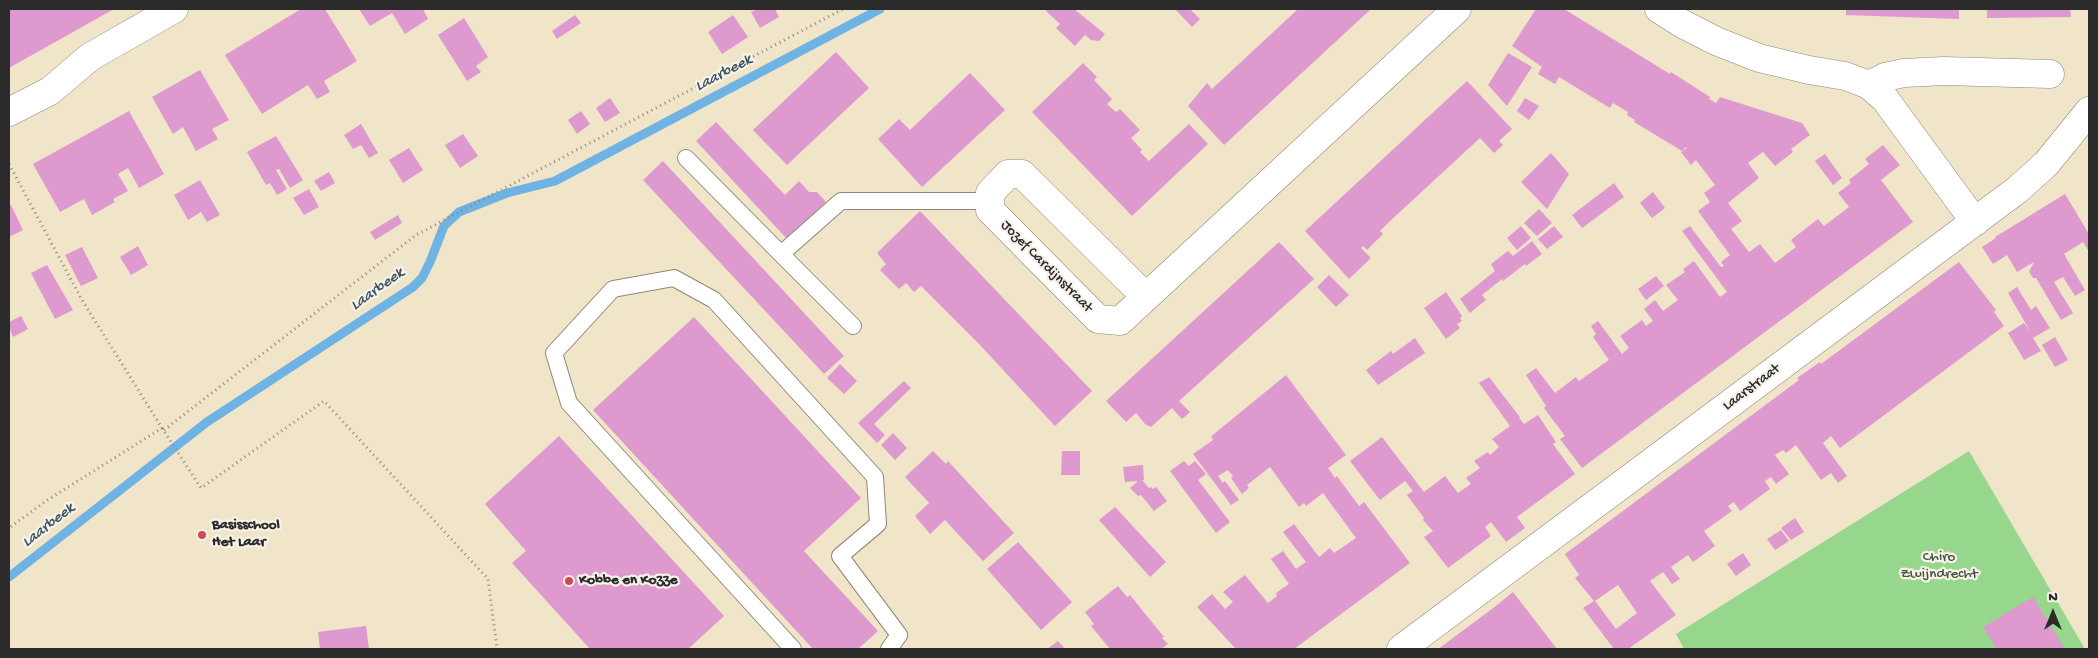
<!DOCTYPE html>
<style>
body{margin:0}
#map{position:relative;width:2098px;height:658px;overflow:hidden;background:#f0e4c9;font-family:"Gochi Hand",sans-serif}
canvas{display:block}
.frame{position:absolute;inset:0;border:10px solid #2b2b2b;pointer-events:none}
.north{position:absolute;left:2028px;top:588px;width:50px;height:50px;-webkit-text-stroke:4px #f7f3e8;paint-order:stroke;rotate:0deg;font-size:14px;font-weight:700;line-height:20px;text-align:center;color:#2b2b2b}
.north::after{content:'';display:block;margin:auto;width:18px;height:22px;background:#2b2b2b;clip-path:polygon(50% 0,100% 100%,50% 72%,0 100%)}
</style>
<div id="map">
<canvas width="2098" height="658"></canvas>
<div class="frame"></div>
<div class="north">N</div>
</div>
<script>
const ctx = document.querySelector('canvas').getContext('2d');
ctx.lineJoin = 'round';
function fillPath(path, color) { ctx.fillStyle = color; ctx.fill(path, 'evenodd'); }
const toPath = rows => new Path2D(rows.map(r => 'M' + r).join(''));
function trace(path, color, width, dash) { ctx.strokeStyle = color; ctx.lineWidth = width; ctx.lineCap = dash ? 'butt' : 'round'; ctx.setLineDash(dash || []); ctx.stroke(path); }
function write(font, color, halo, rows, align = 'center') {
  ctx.font = font + ' "Gochi Hand",sans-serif'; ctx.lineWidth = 4.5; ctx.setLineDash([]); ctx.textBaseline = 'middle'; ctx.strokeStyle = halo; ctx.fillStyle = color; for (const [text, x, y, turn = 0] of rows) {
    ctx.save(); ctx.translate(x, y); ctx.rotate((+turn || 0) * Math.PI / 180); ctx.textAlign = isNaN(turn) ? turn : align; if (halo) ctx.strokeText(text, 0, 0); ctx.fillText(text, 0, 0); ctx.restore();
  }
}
const green = toPath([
 [1969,451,2085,649,1684,649,1676,634]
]);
const stream = toPath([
 [9,577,207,422,413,287,422,278,430,262,444,226,459,212,507,193,555,181,880,9]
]);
const building = toPath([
 [9,9,114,9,9,68],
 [301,9,325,9,357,61,324,81,330,92,317,99,308,85,262,114,225,55],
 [359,9,423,9,428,19,405,34,392,13,370,26],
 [757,9,775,9,779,17,760,28,751,12],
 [1044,9,1074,9,1105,34,1099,41,1091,40,1085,35,1075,46,1056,28,1060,24],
 [1175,9,1190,9,1200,19,1192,27],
 [1298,9,1371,9,1224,145,1188,106,1207,83,1212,89],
 [1536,9,1564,9,1670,74,1671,72,1710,97,1709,99,1716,103,1720,97,1802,123,1810,135,1791,149,1793,152,1775,166,1763,152,1748,163,1759,178,1728,203,1742,221,1731,229,1749,252,1760,244,1775,263,1796,247,1791,240,1818,219,1824,226,1849,207,1838,193,1851,183,1849,180,1869,164,1865,159,1883,145,1900,165,1881,180,1913,222,1582,468,1560,439,1565,436,1544,408,1546,406,1526,375,1536,368,1555,393,1576,377,1579,381,1609,360,1593,337,1596,334,1591,326,1598,321,1622,354,1629,348,1620,336,1642,320,1646,326,1653,321,1644,309,1655,300,1663,311,1678,300,1666,285,1685,272,1683,269,1694,261,1720,297,1727,292,1682,231,1690,226,1721,267,1724,266,1721,262,1730,255,1698,211,1710,202,1704,193,1715,185,1696,160,1691,165,1681,152,1687,148,1686,147,1682,151,1634,122,1635,120,1627,115,1628,112,1613,103,1610,108,1559,77,1555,84,1538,74,1542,67,1512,46],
 [1846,9,1959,9,1959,19,1846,15],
 [1987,9,2070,9,2071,17,1987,18],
 [575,15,581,23,557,39,552,31],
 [733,15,748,37,722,54,708,32],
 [464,18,488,57,476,66,481,72,467,81,438,35],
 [836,52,869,88,787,165,753,130],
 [1508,53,1532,67,1507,106,1488,85],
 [1083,63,1097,77,1094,80,1112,99,1107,104,1116,112,1120,109,1140,130,1131,138,1142,150,1140,152,1149,161,1189,124,1208,144,1132,216,1032,112],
 [200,70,229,120,212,129,218,139,196,151,183,127,173,134,152,97],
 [970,73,1005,110,922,187,878,139,899,119,910,130],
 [1467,81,1512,129,1499,141,1503,145,1494,153,1480,138,1389,222,1380,231,1383,234,1367,250,1363,246,1361,248,1371,258,1349,279,1305,231],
 [610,98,620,113,605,122,596,108],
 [1525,98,1539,106,1529,120,1517,111],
 [129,111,164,174,139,188,128,168,118,174,128,191,113,199,115,202,92,215,84,199,60,212,33,164],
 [581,111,590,124,577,134,568,120],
 [716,122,785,195,799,181,809,192,817,192,826,202,787,239,696,141],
 [361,124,378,153,369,158,361,145,353,149,344,135],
 [463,134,478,156,460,168,445,145],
 [276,136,303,180,290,188,279,169,276,170,287,189,277,195,270,183,266,185,247,152],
 [409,148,423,170,403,183,389,160],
 [1551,153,1569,174,1547,209,1521,182],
 [1825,154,1842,178,1833,185,1815,161],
 [663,161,844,356,824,374,643,180],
 [329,172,335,183,321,191,314,181],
 [200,180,220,215,207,222,201,212,188,220,174,195],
 [1614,183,1624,197,1582,228,1572,215],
 [309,189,319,207,304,215,293,198],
 [1653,192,1665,208,1652,218,1640,203],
 [2065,194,2089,234,2089,252,2083,242,2064,254,2085,290,2075,296,2063,277,2054,282,2073,313,2061,320,2036,278,2033,278,2029,272,2034,262,2017,272,2007,255,1993,264,1982,247,1996,238,1995,237],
 [11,205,23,230,9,237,9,206],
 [1539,209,1552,223,1537,236,1524,223],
 [920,211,1092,391,1055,426,980,345,921,286,914,292,906,283,899,289,880,270,886,264,877,253],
 [398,215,402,223,375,240,370,232],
 [1521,226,1531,238,1517,250,1507,238],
 [1554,226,1563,237,1547,249,1538,239],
 [1532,241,1542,254,1526,266,1525,264,1503,281,1502,279,1482,295,1486,300,1470,313,1460,299,1495,271,1491,264,1508,251,1513,256],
 [1279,242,1314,279,1179,401,1190,412,1182,419,1172,408,1151,427,1145,424,1136,413,1126,422,1106,401],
 [138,246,148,265,131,275,120,257],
 [82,247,98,278,81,286,65,255],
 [1959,262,1996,310,1994,312,2004,326,1840,448,1831,436,1823,443,1847,476,1838,483,1831,473,1821,480,1796,445,1786,453,1783,450,1775,455,1789,474,1776,484,1771,477,1765,481,1770,489,1740,511,1734,502,1728,506,1732,511,1704,531,1715,546,1693,562,1688,555,1671,567,1680,579,1672,584,1663,572,1650,581,1676,615,1628,649,1614,649,1583,608,1594,601,1575,578,1579,575,1565,554,1799,380,1797,378,1820,362,1821,364],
 [1618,585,1637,613,1616,629,1595,601],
 [47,265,73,310,55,319,31,273],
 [1329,275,1349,295,1336,307,1317,287],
 [1656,276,1664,286,1646,300,1638,289],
 [2017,287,2031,310,2036,306,2050,328,2033,338,2041,351,2024,360,2008,333,2024,323,2030,331,2008,293],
 [1446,292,1462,316,1460,318,1462,321,1457,324,1460,328,1446,339,1424,308],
 [21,316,28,329,13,337,9,327,9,322],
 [694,317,861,498,804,551,878,631,858,649,813,649,593,410],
 [2055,337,2068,360,2055,367,2042,345],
 [1415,338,1425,353,1378,385,1366,370,1391,351,1393,354],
 [840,364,857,381,844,394,827,378],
 [1286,375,1346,455,1328,468,1335,478,1337,476,1359,506,1364,502,1410,563,1294,649,1236,649,1197,607,1212,594,1225,609,1233,602,1223,592,1245,575,1268,603,1277,596,1276,593,1289,584,1271,559,1283,551,1296,569,1306,562,1283,532,1294,524,1319,557,1330,548,1334,553,1356,538,1323,493,1306,506,1304,503,1299,507,1270,467,1247,485,1249,488,1242,494,1231,478,1233,476,1228,470,1218,476,1223,483,1225,481,1239,500,1231,505,1193,454,1213,440,1211,437,1214,434],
 [1489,377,1520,417,1519,418,1524,424,1538,415,1556,442,1553,444,1575,474,1517,517,1525,528,1506,542,1491,522,1485,527,1491,536,1448,568,1424,537,1433,531,1423,520,1424,518,1407,495,1413,491,1405,481,1380,500,1350,461,1382,437,1424,492,1445,476,1458,493,1471,484,1466,478,1480,468,1474,461,1488,452,1490,455,1499,447,1492,439,1510,426,1479,383],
 [904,381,911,388,874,424,885,435,877,443,858,423],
 [893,433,907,448,895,460,881,445],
 [559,436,724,616,688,649,590,649,512,563,526,551,485,504],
 [933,451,946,464,948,461,1014,533,983,561,905,477],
 [1062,451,1080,451,1080,475,1061,475],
 [1184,461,1189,466,1195,461,1206,474,1198,480,1230,522,1216,533,1170,471],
 [1143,465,1144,480,1142,480,1149,488,1151,487,1153,489,1156,487,1167,501,1154,511,1141,495,1138,496,1130,488,1138,481,1125,482,1123,467],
 [929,503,945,520,930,534,915,516],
 [1115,507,1166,562,1150,577,1099,520],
 [1795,518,1804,532,1791,540,1781,528],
 [1781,530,1789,541,1775,550,1767,539],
 [1018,542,1072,602,1041,630,987,569],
 [1743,553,1751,565,1736,576,1727,564],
 [1118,586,1127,597,1130,595,1164,637,1162,638,1168,644,1161,649,1110,649,1091,626,1094,624,1085,612],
 [1513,592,1557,649,1438,649,1492,609],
 [2033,597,2065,649,1997,649,1983,627],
 [366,626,369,649,320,649,318,632],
 [1058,641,1065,649,1047,649,1054,644]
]);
const path = toPath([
 [9,164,82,300,162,428,46,501,9,528],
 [162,428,201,488,324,401,488,579,497,649],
 [164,430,416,235,843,9]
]);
const lane = toPath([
 [686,158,781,254,841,201,990,201],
 [781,254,853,326],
 [793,649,569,403,554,353,613,289,674,278,714,300,875,477,878,524,840,556,899,635,889,649]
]);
const street = toPath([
 [1659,9,1681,23,1716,41,1759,58,1809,70,1845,76,1869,85,1885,99,1975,222],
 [1869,85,1885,77,1904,73,1944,71,2050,74],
 [9,112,50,91,90,57,174,9],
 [1146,297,1022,174,1008,174,990,193,990,210,1098,319,1120,321,1146,297,1457,9],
 [1401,649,2017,190,2046,164,2089,111]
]);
const markers = [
 [202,535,5,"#d1495b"],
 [569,581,5,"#d1495b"]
];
const streetNames = [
 ["Jozef Cardijnstraat",1046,267,45],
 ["Laarstraat",1752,388,-37]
];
const poiNames = [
 ["Basisschool",212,526],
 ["Het Laar",212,543],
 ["Kobbe en Kozze",579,581]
];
const parkNames = [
 ["Chiro",1939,558],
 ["Zwijndrecht",1939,575]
];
const waterNames = [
 ["Laarbeek",724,74,-28],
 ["Laarbeek",378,290,-36],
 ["Laarbeek",49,526,-38]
];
fillPath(green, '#97d78d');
trace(stream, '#6fb2e4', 9);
fillPath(building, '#de9acf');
trace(lane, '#8e887a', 18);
trace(street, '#8e887a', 29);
trace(path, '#8e887a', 3, [1, 4]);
trace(lane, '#fff', 16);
trace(street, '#fff', 28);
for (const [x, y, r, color] of markers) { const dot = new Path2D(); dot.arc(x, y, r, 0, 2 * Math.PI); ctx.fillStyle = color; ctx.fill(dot); trace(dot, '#f7f3e8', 2); }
write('15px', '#2b2b2b', '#f7f3e8', streetNames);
write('bold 15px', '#2b2b2b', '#f7f3e8', poiNames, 'left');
write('15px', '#465644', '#f7f3e8', parkNames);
write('italic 16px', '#3f5462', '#f7f3e8', waterNames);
</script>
